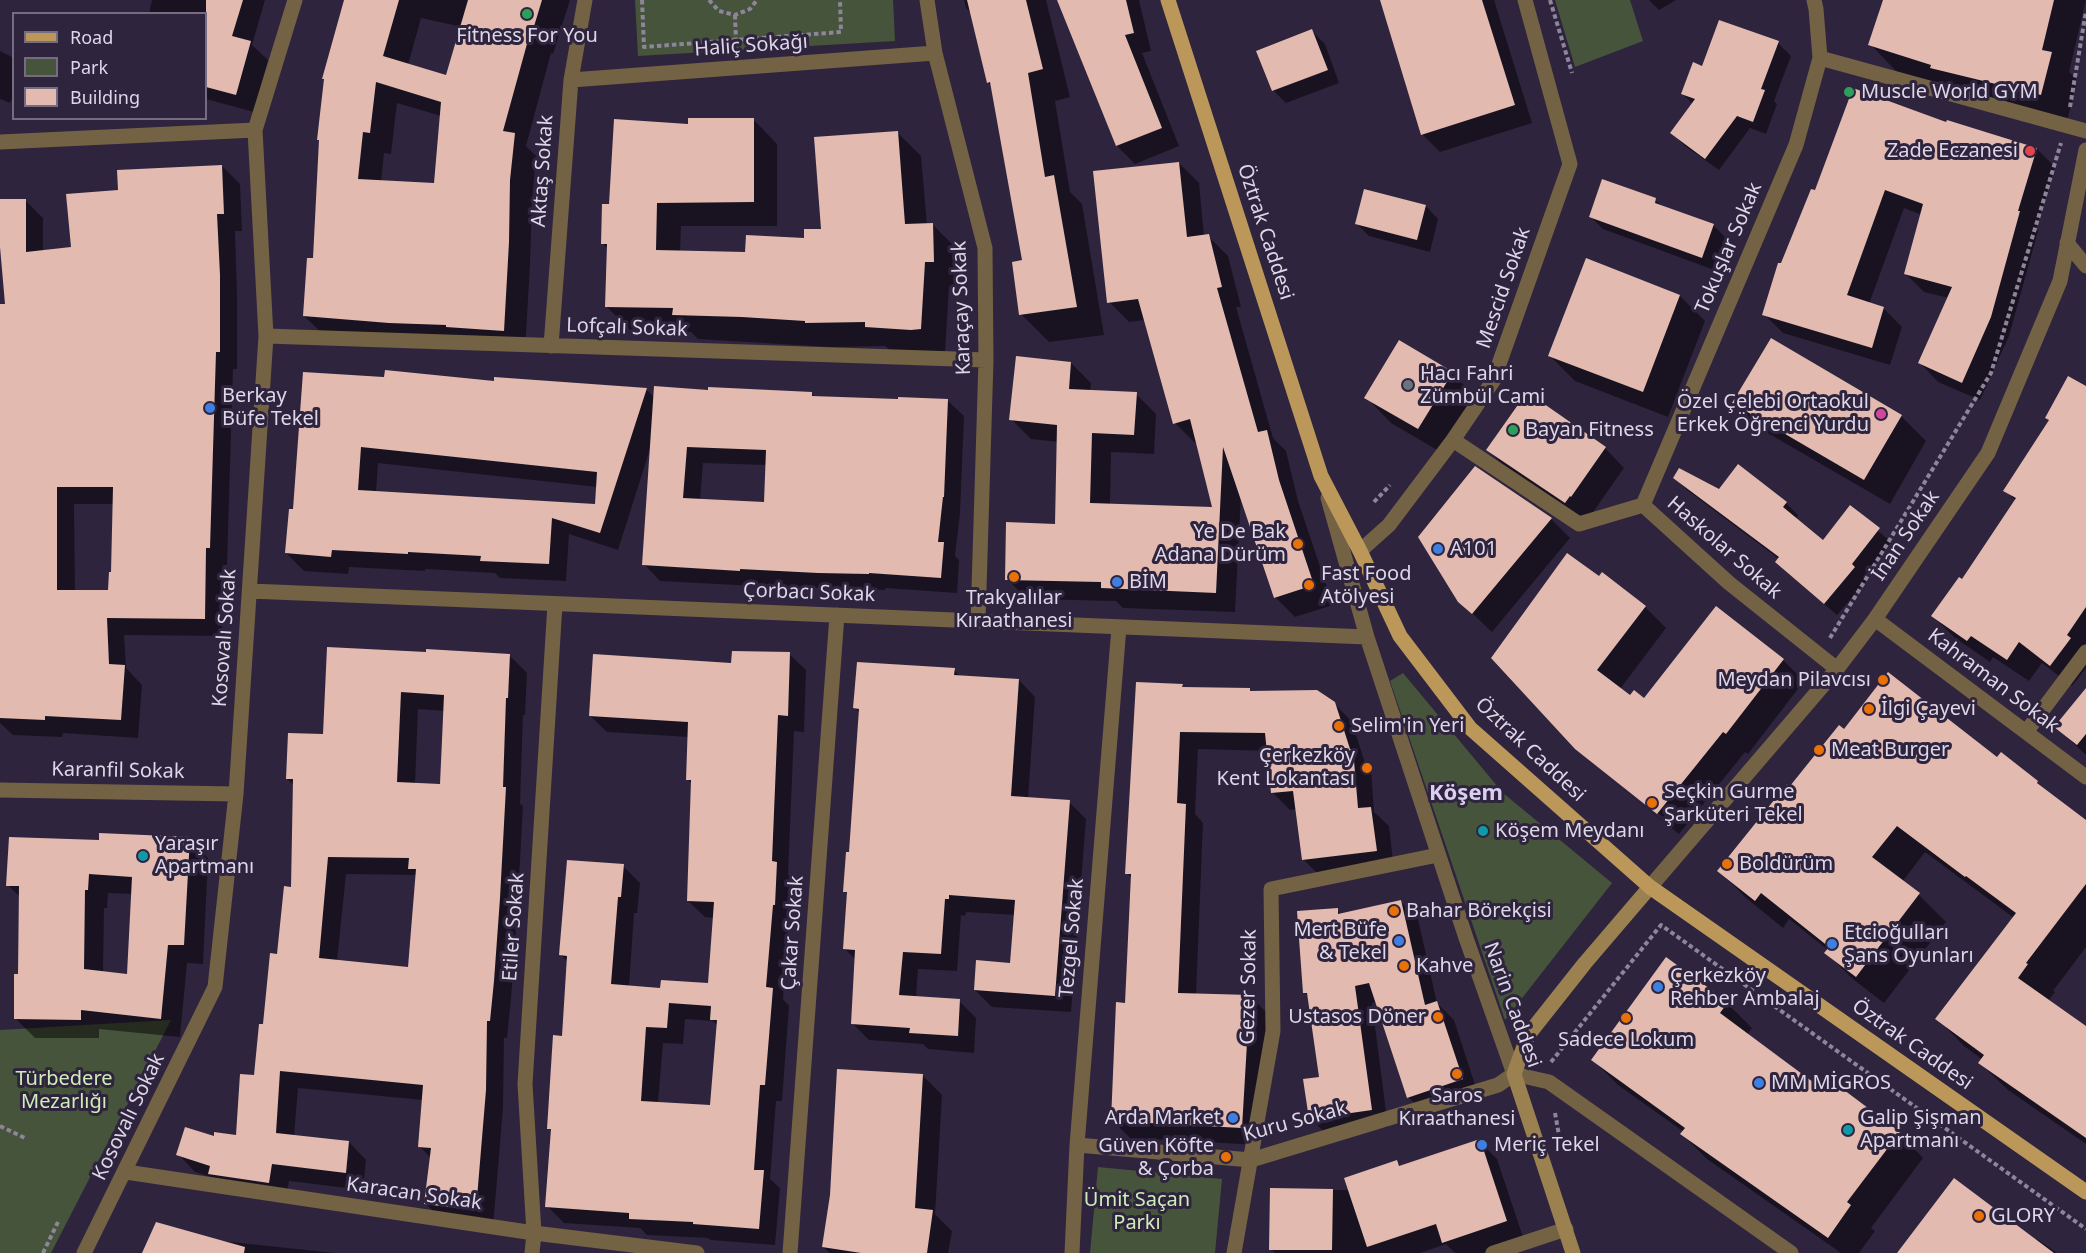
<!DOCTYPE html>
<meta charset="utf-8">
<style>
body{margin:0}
#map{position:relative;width:2086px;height:1253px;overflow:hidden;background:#2f243e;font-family:"Noto Sans",sans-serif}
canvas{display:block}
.legend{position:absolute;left:12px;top:12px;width:195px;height:108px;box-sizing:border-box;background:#2f243e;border:2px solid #756c82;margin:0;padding:8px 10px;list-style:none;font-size:18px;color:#ddd7e8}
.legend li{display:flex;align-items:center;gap:12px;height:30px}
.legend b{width:30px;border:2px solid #756c82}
</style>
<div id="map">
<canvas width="2086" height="1253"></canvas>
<ul class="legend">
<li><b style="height:8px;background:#bb9859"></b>Road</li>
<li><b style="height:16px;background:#46543b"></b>Park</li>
<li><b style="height:16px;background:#e2bab0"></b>Building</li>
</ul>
</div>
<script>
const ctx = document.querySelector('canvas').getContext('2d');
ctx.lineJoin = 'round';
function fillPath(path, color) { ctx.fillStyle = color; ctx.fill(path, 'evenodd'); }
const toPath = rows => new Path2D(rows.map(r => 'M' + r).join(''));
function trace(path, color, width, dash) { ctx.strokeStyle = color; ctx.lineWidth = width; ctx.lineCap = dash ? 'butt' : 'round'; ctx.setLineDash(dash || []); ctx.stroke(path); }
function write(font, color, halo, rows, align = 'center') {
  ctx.font = font + ' "Noto Sans",sans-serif'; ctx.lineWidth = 6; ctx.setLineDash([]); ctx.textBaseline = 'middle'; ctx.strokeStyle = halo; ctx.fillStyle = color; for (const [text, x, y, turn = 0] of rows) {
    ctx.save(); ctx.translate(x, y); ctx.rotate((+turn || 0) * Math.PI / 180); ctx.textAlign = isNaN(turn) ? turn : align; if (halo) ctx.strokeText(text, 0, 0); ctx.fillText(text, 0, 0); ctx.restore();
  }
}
const green = toPath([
 [635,0,893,0,895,41,638,56],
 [1555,0,1630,0,1643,41,1575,67],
 [1403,673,1503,793,1612,883,1505,1020,1390,681],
 [171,1020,51,1253,0,1253,0,1030],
 [1098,1167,1222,1179,1215,1253,1090,1253]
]);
const shadow = toPath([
 [152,0,265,0,252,45,268,60,254,112,206,99,206,14,149,14],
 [351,0,570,0,553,54,551,53,526,146,536,156,532,202,530,264,525,352,326,337,304,316,314,260],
 [421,18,462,27,447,77,408,65],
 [397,103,441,116,435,184,381,182,384,153,391,154],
 [964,0,1046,0,1070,97,1055,101,1070,192,1082,204,1104,335,1049,342,1021,314,1024,262,992,86,988,82,971,13,966,8],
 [1059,0,1139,0,1151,51,1142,53,1179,146,1135,164,1117,146],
 [1382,0,1494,0,1532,123,1440,152,1422,134],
 [1649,0,1676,0,1659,10],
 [1884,0,2086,0,2069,72,2077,80,2067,121,1953,89,1896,71,1870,44],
 [1312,31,1325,44,1339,83,1286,103,1273,90],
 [1778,43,1791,56,1774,101,1777,104,1766,134,1750,128,1719,170,1685,146,1672,133,1693,104,1682,93,1703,68],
 [0,51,14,58,14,96,10,103,0,99],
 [753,119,777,144,777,226,681,226,680,252,747,254,805,240,822,230,897,132,921,156,927,225,933,225,957,249,958,286,949,286,945,353,891,351,885,346,831,347,698,339,691,332,630,330,606,306,608,249,602,243,610,206,689,125],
 [1947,124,2037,149,2055,167,2036,229,2038,231,2009,336,1980,400,1938,382,1920,363,1949,298,1924,292,1905,273,1922,215,1904,208,1869,304,1883,308,1902,327,1890,365,1783,333,1764,314,1782,265,1816,192],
 [1179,163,1199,183,1204,236,1208,236,1228,256,1241,307,1236,307,1273,438,1286,451,1298,501,1333,605,1295,617,1275,597,1241,496,1235,612,1123,608,1116,601,1027,599,1007,579,1057,525,1059,442,1031,439,1011,419,1071,363,1091,383,1090,391,1136,394,1156,414,1154,454,1111,452,1110,505,1214,509,1197,442,1195,443,1175,423,1145,320,1129,322,1109,302],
 [222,166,240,184,242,231,235,231,237,294,237,369,233,369,227,565,223,565,222,636,124,635,126,668,142,685,138,738,63,733,62,737,13,735,0,723,0,316,7,306,25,200,43,218,43,251,72,249,120,191],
 [74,504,114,504,113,574,110,591,75,591],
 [1365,191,1426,206,1438,219,1430,252,1369,236,1356,223],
 [1655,200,1663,207,1713,225,1726,238,1714,270,1603,229,1590,216],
 [1680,296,1705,321,1668,417,1575,381,1550,356],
 [304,373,646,389,655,398,710,392,811,393,815,397,947,400,964,416,960,513,955,556,959,560,957,593,885,588,885,590,836,589,756,584,755,586,660,581,644,564,650,449,618,550,569,534,566,581,500,578,495,573,425,569,425,571,349,567,348,574,304,571,286,553,295,511],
 [378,463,597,487,596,506,376,493],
 [703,463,767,465,765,504,700,500],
 [1452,373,1477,398,1444,454,1391,423,1366,397],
 [2086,388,2086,668,2072,686,2042,663,2029,681,1993,657,1990,662,1955,638,1933,616,1962,581,2016,501,2005,490,2050,421,2047,418],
 [1528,394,1605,448,1624,468,1591,515,1585,521,1507,469,1488,450],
 [1734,402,1901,416,1926,441,1890,504,1759,428],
 [1475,468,1551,519,1570,538,1492,632,1459,601],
 [1675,478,1720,491,1786,503,1798,515,1796,519,1823,542,1851,508,1891,542,1863,577,1867,580,1837,615,1789,574,1777,562,1779,559,1687,490],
 [1599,578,1645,607,1666,628,1620,689,1631,697,1645,700,1716,608,1783,660,1804,681,1748,754,1745,752,1679,834,1595,767,1662,820,1664,818,1577,749],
 [329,649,510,656,527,673,525,715,523,715,520,804,523,806,517,916,511,999,507,1038,504,1038,503,1108,493,1227,443,1221,425,1203,431,1158,419,1146,423,1100,298,1088,294,1136,349,1142,366,1160,363,1190,289,1181,286,1200,195,1172,178,1154,215,1138,237,1137,255,1077,293,889,294,785,287,779,324,735],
 [418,709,445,711,442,786,415,784],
 [346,874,417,875,409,968,337,961],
 [789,654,806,670,804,732,794,731,788,875,793,880,791,921,789,921,783,999,789,1006,782,1101,776,1101,770,1179,780,1188,775,1245,711,1240,708,1238,647,1235,640,1228,564,1223,547,1206,552,1132,549,1128,563,1038,568,962,561,955,623,866,640,883,637,913,634,913,629,987,661,989,709,984,714,918,705,917,688,901,693,785,687,779,689,737,607,732,590,716,733,665],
 [685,1019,713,1021,718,1026,712,1107,658,1103,663,1043,683,1044],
 [954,670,961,677,1019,680,1035,697,1028,799,1069,802,1086,819,1071,1012,992,1007,975,990,1012,964,1015,915,966,912,965,916,961,915,957,971,918,969,916,997,959,1001,976,1018,974,1053,928,1049,923,1044,869,1040,852,1023,856,960,844,948,849,895,845,892,850,854,860,713,855,708],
 [1182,686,1184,688,1249,690,1252,692,1334,703,1352,722,1365,763,1371,768,1374,812,1389,826,1394,869,1321,877,1303,859,1297,809,1290,810,1272,792,1269,751,1198,749,1195,814,1203,823,1196,995,1251,997,1269,1015,1259,1145,1130,1138,1112,1120,1127,1004,1133,879,1127,873],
 [2086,690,2086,755,2056,727],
 [1844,731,1997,759,2037,782,2049,794,2086,822,2086,947,2053,991,2055,992,2048,1001,2084,1027,2086,1025,2086,1144,2008,1090,1980,1063,1983,1060,1964,1046,1937,1018,2014,918,1925,852,1902,882,1919,895,1946,922,1884,1003,1854,980,1826,953,1828,950,1789,919,1783,928,1746,898,1719,871,1790,788],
 [189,839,208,858,203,964,187,963,180,1037,99,1029,99,1038,35,1038,15,1018,19,975,21,898,8,885,100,842],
 [108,893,132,894,129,975,103,973,104,908,107,908],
 [1400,901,1418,919,1437,1003,1454,1020,1479,1097,1426,1114,1408,1097,1377,1002,1372,1003,1388,1127,1328,1136,1310,1118,1321,1079,1309,997,1305,993,1337,910,1342,915],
 [1727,1003,1752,1028,1747,1035,1825,1093,1899,1133,1923,1158,1871,1228,1875,1231,1859,1253,1841,1253,1707,1159,1682,1134,1684,1132,1618,1085,1593,1060],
 [923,1076,942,1095,935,1214,952,1231,948,1253,830,1253,823,1247],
 [1479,1141,1497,1159,1524,1240,1483,1253,1455,1253,1446,1244,1420,1253,1275,1253,1271,1249,1272,1190,1350,1190,1396,1162,1401,1167],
 [2037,1239,2057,1253,1899,1253,2036,1241],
 [221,1241,335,1253,143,1253]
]);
const building = toPath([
 [206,0,243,0,232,36,251,41,236,95,206,87],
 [344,0,399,0,383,56,446,75,468,0,542,0,532,33,530,33,503,131,515,133,510,180,509,242,504,331,446,327,446,325,389,323,303,316,307,258,313,258,319,140,317,140,324,79,322,79],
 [376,82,441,102,434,183,358,179,363,132,370,133],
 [967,0,1026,0,1043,69,1028,73,1045,177,1054,175,1077,307,1019,315,1012,262,1022,260,990,82,987,83],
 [1057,0,1126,0,1134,33,1125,35,1162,128,1116,146],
 [1380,0,1482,0,1515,105,1421,135],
 [1883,0,2054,0,2042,50,2052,52,2041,95,1930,68,1931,65,1868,45],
 [1719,20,1779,41,1761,89,1765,90,1753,122,1737,116,1705,159,1670,133,1695,99,1681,94,1693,62,1702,66],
 [1312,29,1328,70,1272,91,1256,51],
 [1853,88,1946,122,1947,120,2037,148,2018,211,2020,211,1991,317,1962,383,1918,363,1952,287,1904,274,1923,204,1885,190,1847,295,1884,307,1872,348,1762,315,1778,263,1781,263,1811,189,1815,190],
 [688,118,754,118,754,202,657,203,656,250,745,252,746,235,804,238,804,229,821,229,814,137,898,131,905,224,933,223,934,262,925,262,921,329,911,330,865,327,865,322,805,323,805,321,742,317,672,315,673,308,605,307,607,244,601,244,602,204,609,204,614,119,688,124],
 [1179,162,1187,237,1209,234,1222,287,1217,288,1258,432,1267,430,1279,480,1314,585,1274,598,1223,447,1216,593,1101,588,1101,582,1005,580,1006,522,1055,524,1057,425,1009,420,1016,356,1071,362,1069,389,1137,392,1134,435,1092,433,1090,503,1212,507,1190,419,1173,424,1138,299,1107,303,1093,171],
 [222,165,224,214,217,214,220,275,220,352,216,352,210,548,206,548,205,619,107,618,109,664,125,665,121,720,45,716,45,720,0,718,0,304,5,304,0,247,0,199,26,199,26,252,71,247,66,194,118,190,117,170],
 [57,487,113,487,111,572,109,572,108,590,57,590],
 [1602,179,1656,198,1655,203,1714,224,1702,258,1589,217],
 [1364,189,1426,205,1417,240,1355,224],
 [1586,258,1680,295,1643,392,1548,356],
 [1771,338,1902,415,1864,480,1732,403],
 [1399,340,1453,372,1418,429,1364,398],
 [385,370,494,381,494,377,647,388,600,533,552,518,549,564,480,561,481,556,408,552,408,554,332,550,331,557,285,553,289,509,293,509,303,372,384,377],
 [361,447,597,472,595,504,358,490],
 [2068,376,2086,386,2086,607,2067,635,2071,638,2050,666,2019,642,2007,660,1971,636,1967,641,1931,616,1959,577,1962,579,2016,498,2003,491,2049,420,2045,418],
 [654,386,708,390,708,387,812,392,812,396,898,399,898,397,948,399,944,497,943,497,938,542,944,542,941,578,869,573,869,574,818,573,740,569,740,571,642,565],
 [687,447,766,450,764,502,683,498],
 [1527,392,1606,447,1571,497,1570,496,1565,503,1486,450],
 [1738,464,1787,502,1783,507,1823,540,1850,505,1880,528,1852,564,1855,567,1824,604,1775,562,1779,557,1673,478,1679,468,1719,489],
 [1475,466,1552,518,1472,614,1458,602,1418,537],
 [1567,553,1599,576,1602,572,1646,606,1597,670,1630,695,1634,690,1644,698,1716,606,1784,659,1726,734,1723,732,1657,814,1575,749,1491,658],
 [327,647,426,652,426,649,510,654,508,698,506,698,503,787,506,787,500,898,494,981,490,1021,487,1021,486,1090,476,1210,424,1204,431,1148,418,1147,423,1085,280,1071,276,1133,349,1141,346,1173,272,1164,269,1183,208,1174,210,1166,176,1155,185,1127,214,1136,214,1132,236,1135,240,1074,254,1075,259,1024,263,1024,270,953,277,954,284,886,291,887,293,779,286,779,288,733,323,734],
 [401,692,444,695,440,784,397,782],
 [328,857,409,858,408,869,416,869,408,967,319,958],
 [732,651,790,652,788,716,778,715,772,861,777,862,775,905,773,905,766,987,773,988,765,1085,760,1085,754,1170,764,1170,759,1229,693,1224,693,1222,629,1219,629,1213,545,1207,551,1129,547,1129,553,1035,562,1036,567,956,559,955,567,860,624,864,621,897,618,897,611,984,660,988,661,980,708,983,714,902,687,901,691,780,686,780,688,722,589,716,593,654,731,663],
 [669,1003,711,1006,710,1020,717,1020,710,1105,641,1101,646,1027,667,1028],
 [857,662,955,668,954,675,1019,679,1011,796,1070,800,1055,996,974,990,976,960,1010,963,1015,900,949,895,949,899,945,899,941,954,903,952,899,995,960,999,958,1036,909,1033,910,1028,851,1024,855,950,843,949,847,892,843,892,846,852,849,852,859,709,853,708],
 [1888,672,1997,757,2001,752,2038,781,2037,783,2086,820,2086,884,2026,963,2028,964,2018,978,2086,1026,2086,1138,1978,1063,1984,1055,1935,1019,2016,913,1966,876,1965,877,1897,826,1872,857,1920,893,1856,977,1824,953,1829,947,1761,893,1755,901,1717,871,1787,784,1790,786,1839,725,1844,729],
 [1136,682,1183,684,1182,687,1250,688,1250,691,1317,690,1335,702,1350,749,1353,749,1358,808,1371,807,1377,851,1302,860,1293,791,1271,793,1265,733,1180,732,1177,803,1186,804,1178,993,1251,995,1249,1043,1247,1043,1242,1128,1111,1121,1116,1002,1125,1003,1131,874,1125,874],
 [2086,688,2086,734,2077,745,2054,727],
 [99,833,190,837,184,945,168,945,161,1019,81,1010,81,1020,14,1019,14,974,18,974,19,886,6,886,9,837,99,840],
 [89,874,132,877,127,974,84,969,85,890,88,890],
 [1401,900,1425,1005,1437,1001,1463,1079,1407,1098,1369,983,1355,986,1372,1110,1309,1119,1303,1079,1319,1077,1307,993,1303,993,1297,911,1338,908,1338,914],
 [1666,957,1728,1002,1720,1013,1825,1091,1832,1081,1900,1132,1847,1202,1851,1205,1828,1238,1680,1134,1685,1128,1591,1060],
 [837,1069,923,1074,915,1208,933,1210,927,1253,861,1253,822,1247,830,1195],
 [1480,1139,1507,1221,1442,1243,1436,1224,1367,1247,1344,1178,1397,1160,1399,1166],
 [1954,1178,2054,1253,1897,1253],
 [1270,1188,1333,1189,1332,1250,1269,1250],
 [156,1222,245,1247,244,1253,142,1253]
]);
const path = toPath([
 [642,0,644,47,841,32,840,0],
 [709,0,719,11,735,15,750,9,757,0],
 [1550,0,1572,73],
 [735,15,736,41],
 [2070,107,2086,11],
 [1374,502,1390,485],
 [1830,638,1991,373,2061,143],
 [1551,1062,1661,925,2086,1229],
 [1555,1113,1560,1141],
 [0,1126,27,1139],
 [43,1253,58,1222]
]);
const street = toPath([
 [927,0,935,53,985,248,986,360,978,621],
 [1820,58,2086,131],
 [571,80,935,53],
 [0,142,255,130],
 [2067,243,2086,266],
 [266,336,986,360],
 [551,346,571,80,585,0],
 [1453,440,1579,524,1643,505,1729,583,1837,669],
 [1328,498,1367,637,1466,938,1514,1074],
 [1643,505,1796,145,1820,58,1816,9,1814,0],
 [1360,551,1389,525,1453,440,1493,381,1570,164,1525,0],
 [250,591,1367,637],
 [1875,619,2086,777],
 [2026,732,2086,652],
 [0,790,236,794],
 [1650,887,1837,669,1875,619,1988,453,2060,281,2086,150],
 [1514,1074,1549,1082,1791,1253],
 [1077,1145,1251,1160,1498,1085,1514,1074],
 [126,1172,534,1233,697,1253],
 [84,1253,215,987,236,794,266,336,255,130,295,0],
 [532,1253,534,1233,525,1084,555,604],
 [790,1253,837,615],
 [1072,1253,1077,1145,1119,627],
 [1234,1253,1273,1031,1271,889,1438,855],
 [1493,1253,1566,1229]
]);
const secondary = toPath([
 [1573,1253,1514,1074,1528,1035,1585,963,1650,887]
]);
const primary = toPath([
 [1168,0,1321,476,1360,551,1400,636,1470,728,1650,887,2086,1192]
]);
const markers = [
 [527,14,6,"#2e9e5b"],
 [1849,92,6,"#2e9e5b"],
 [2030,151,6,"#e0444e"],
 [1408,385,6,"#6b7280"],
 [210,408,6,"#3f7fe0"],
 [1881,414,6,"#d1479c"],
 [1513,430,6,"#2e9e5b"],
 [1298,544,6,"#e8710a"],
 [1438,549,6,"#3f7fe0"],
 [1014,577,6,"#e8710a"],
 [1117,582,6,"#3f7fe0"],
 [1309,585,6,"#e8710a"],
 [1883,680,6,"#e8710a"],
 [1869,709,6,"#e8710a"],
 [1339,726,6,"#e8710a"],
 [1819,750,6,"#e8710a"],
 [1367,768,6,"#e8710a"],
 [1652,803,6,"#e8710a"],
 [1483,831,6,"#0f9aa8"],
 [143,856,6,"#0f9aa8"],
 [1727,864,6,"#e8710a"],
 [1394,911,6,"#e8710a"],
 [1399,941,6,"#3f7fe0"],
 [1832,944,6,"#3f7fe0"],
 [1404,966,6,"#e8710a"],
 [1658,987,6,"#3f7fe0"],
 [1438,1017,6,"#e8710a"],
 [1626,1018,6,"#e8710a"],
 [1457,1074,6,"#e8710a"],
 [1759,1083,6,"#3f7fe0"],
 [1233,1118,6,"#3f7fe0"],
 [1848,1130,6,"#0f9aa8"],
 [1482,1145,6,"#3f7fe0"],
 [1226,1157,6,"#e8710a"],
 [1979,1216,6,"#e8710a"]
];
const poiNames = [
 ["Fitness For You",527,36,"center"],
 ["Muscle World GYM",1861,92],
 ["Zade Eczanesi",2018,151,"right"],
 ["Hacı Fahri",1420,374],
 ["Zümbül Cami",1420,397],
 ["Berkay",222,396],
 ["Büfe Tekel",222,419],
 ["Özel Çelebi Ortaokul",1869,402,"right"],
 ["Erkek Öğrenci Yurdu",1869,425,"right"],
 ["Bayan Fitness",1525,430],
 ["Ye De Bak",1286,532,"right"],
 ["Adana Dürüm",1286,555,"right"],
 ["A101",1450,549],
 ["Fast Food",1321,574],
 ["Atölyesi",1321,597],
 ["BİM",1129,582],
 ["Trakyalılar",1014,598,"center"],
 ["Kıraathanesi",1014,621,"center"],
 ["Meydan Pilavcısı",1871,680,"right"],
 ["İlgi Çayevi",1881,709],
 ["Selim'in Yeri",1351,726],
 ["Meat Burger",1831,750],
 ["Çerkezköy",1355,756,"right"],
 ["Kent Lokantası",1355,779,"right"],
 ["Seçkin Gurme",1664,792],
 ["Şarküteri Tekel",1664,815],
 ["Köşem Meydanı",1495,831],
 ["Yaraşır",155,844],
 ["Apartmanı",155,867],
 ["Boldürüm",1739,864],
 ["Bahar Börekçisi",1406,911],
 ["Mert Büfe",1387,930,"right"],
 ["& Tekel",1387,953,"right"],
 ["Etcioğulları",1844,933],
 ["Şans Oyunları",1844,956],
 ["Kahve",1416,966],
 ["Çerkezköy",1670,976],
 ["Rehber Ambalaj",1670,999],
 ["Ustasos Döner",1426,1017,"right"],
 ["Sadece Lokum",1626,1040,"center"],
 ["MM MİGROS",1771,1083],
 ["Saros",1457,1096,"center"],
 ["Kıraathanesi",1457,1119,"center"],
 ["Arda Market",1221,1118,"right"],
 ["Galip Şişman",1860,1118],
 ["Apartmanı",1860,1141],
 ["Meriç Tekel",1494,1145],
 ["Güven Köfte",1214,1146,"right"],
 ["& Çorba",1214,1169,"right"],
 ["GLORY",1991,1216]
];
const streetNames = [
 ["Haliç Sokağı",751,46,-4],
 ["Aktaş Sokak",543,171,-86],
 ["Öztrak Caddesi",1265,232,72],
 ["Tokuşlar Sokak",1729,248,-67],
 ["Mescid Sokak",1504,288,-71],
 ["Karaçay Sokak",962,308,-92],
 ["Lofçalı Sokak",627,328,2],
 ["İnan Sokak",1906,536,-56],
 ["Haskolar Sokak",1724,548,41],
 ["Çorbacı Sokak",809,593,2],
 ["Kosovalı Sokak",225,638,-86],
 ["Kahraman Sokak",1993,681,37],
 ["Öztrak Caddesi",1530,750,43],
 ["Karanfil Sokak",118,771,1],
 ["Etiler Sokak",514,927,-86],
 ["Çakar Sokak",793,933,-86],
 ["Tezgel Sokak",1072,938,-85],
 ["Gezer Sokak",1249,987,-89],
 ["Narin Caddesi",1512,1005,70],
 ["Öztrak Caddesi",1912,1045,35],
 ["Kosovalı Sokak",129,1117,-64],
 ["Kuru Sokak",1295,1122,-15],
 ["Karacan Sokak",414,1194,8]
];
const parkNames = [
 ["Türbedere",64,1079],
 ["Mezarlığı",64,1102],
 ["Ümit Saçan",1137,1200],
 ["Parkı",1137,1223]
];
const quarterNames = [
 ["Köşem",1466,794]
];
fillPath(green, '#46543b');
fillPath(shadow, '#0007');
fillPath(building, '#e2bab0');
trace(path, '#8d859a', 4, [4.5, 3]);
trace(street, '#736244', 15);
trace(secondary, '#9c8150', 15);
trace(primary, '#bb9859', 15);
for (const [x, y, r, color] of markers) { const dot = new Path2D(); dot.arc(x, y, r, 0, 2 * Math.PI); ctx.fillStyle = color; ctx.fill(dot); trace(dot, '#2f243e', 2); }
write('20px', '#ddd7e8', '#2f243e', poiNames, 'left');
write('20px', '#ddd7e8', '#2f243e', streetNames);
write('20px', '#cfedb7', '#2f243e', parkNames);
write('bold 22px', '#dbcff1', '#2f243e', quarterNames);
</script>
